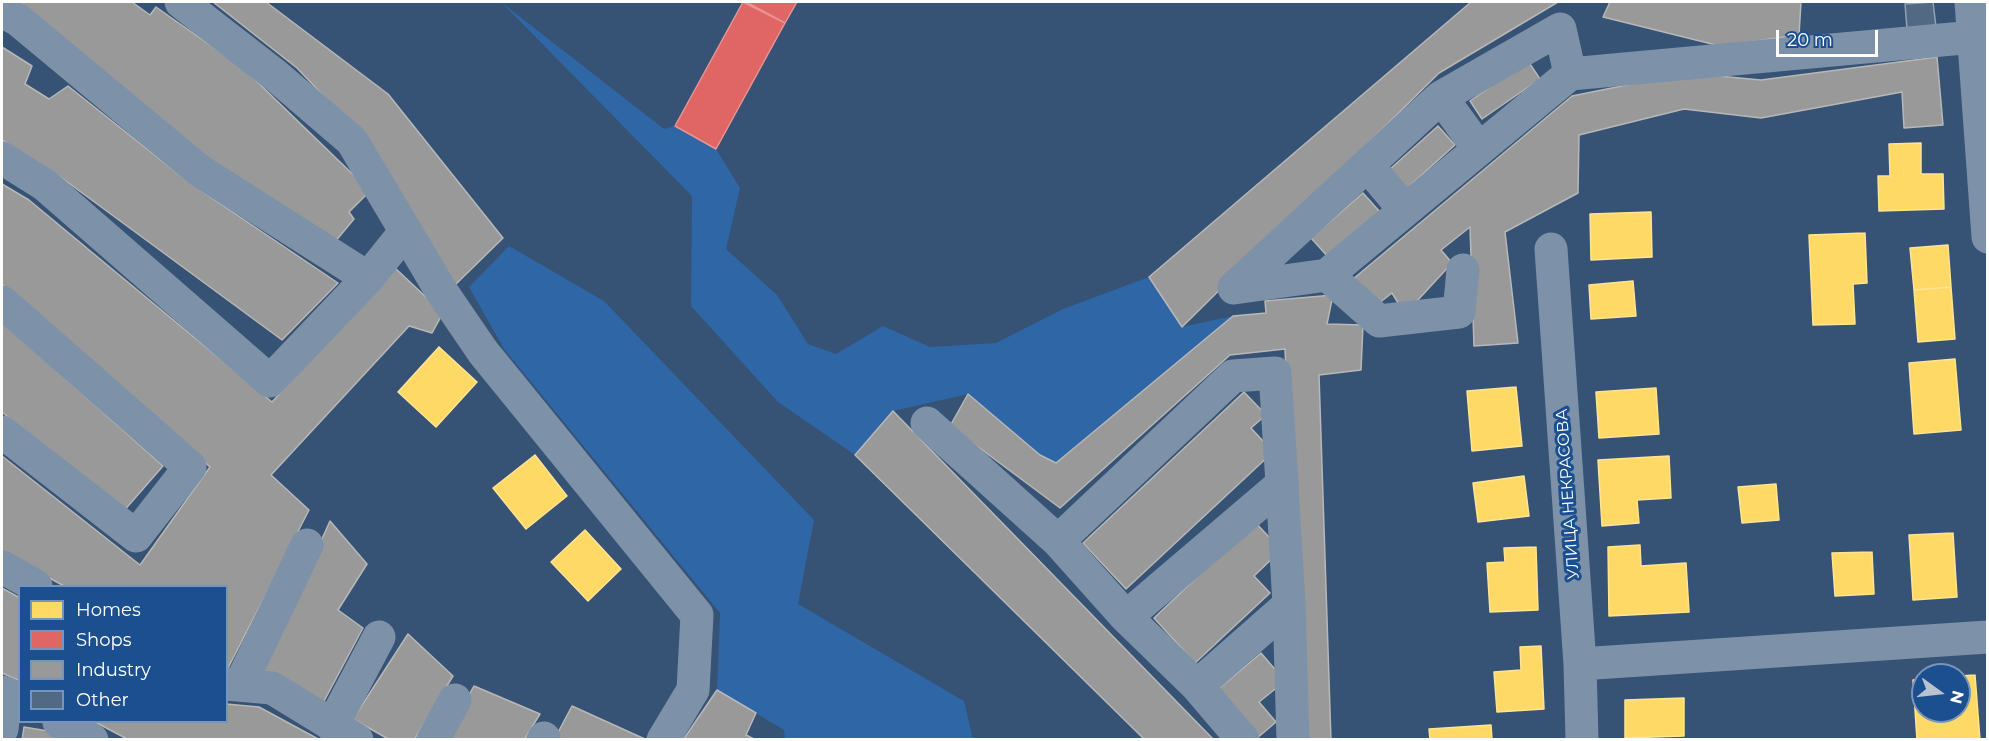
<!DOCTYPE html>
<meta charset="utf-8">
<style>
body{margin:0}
#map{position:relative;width:1989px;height:741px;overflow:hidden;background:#365274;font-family:Montserrat,sans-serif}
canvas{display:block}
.frame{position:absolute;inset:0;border:3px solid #fff;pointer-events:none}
.legend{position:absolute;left:18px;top:585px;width:210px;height:138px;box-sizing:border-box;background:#1b4f8f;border:2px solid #7695bc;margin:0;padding:8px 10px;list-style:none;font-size:18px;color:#fff}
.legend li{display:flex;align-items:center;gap:12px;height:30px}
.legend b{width:30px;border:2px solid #7695bc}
.north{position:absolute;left:1911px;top:663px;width:60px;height:60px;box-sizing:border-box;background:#1b4f8f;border:2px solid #7695bc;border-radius:50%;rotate:105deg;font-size:16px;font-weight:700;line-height:24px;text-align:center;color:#fff}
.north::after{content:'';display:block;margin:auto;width:21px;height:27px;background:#b9c2ce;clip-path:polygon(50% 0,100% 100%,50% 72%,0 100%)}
.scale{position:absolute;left:1776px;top:30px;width:102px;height:27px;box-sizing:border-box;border:3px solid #fff;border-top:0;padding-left:8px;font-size:18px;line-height:21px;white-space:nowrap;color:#fff;-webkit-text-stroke:4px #1b4f8f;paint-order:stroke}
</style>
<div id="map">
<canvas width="1989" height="741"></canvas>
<div class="frame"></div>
<ul class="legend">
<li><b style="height:16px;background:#ffd966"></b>Homes</li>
<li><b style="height:16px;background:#e06666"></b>Shops</li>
<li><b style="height:16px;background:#999"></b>Industry</li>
<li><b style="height:16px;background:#526984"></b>Other</li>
</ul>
<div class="north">N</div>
<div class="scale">20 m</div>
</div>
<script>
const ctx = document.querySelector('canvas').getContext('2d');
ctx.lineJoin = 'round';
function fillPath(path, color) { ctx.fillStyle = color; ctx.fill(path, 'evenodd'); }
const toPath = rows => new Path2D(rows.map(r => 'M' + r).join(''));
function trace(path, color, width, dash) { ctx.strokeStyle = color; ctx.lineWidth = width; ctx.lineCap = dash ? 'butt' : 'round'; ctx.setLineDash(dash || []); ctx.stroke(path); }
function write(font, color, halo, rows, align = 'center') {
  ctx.font = font + ' Montserrat,sans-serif'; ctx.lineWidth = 6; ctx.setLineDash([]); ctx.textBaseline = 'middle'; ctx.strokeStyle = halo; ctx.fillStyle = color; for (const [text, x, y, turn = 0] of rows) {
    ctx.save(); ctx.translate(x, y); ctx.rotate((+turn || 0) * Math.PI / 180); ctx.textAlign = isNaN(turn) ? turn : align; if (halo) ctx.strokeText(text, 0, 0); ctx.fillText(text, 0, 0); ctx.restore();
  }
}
const green = toPath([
 [501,2,664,129,675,126,716,149,740,188,726,249,777,295,808,344,836,354,883,326,930,347,996,343,1063,309,1149,277,1182,327,1233,316,1056,463,1040,455,968,394,893,411,855,455,778,402,691,306,692,196],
 [509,246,604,301,814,520,798,604,964,701,973,739,785,739,784,730,717,690,720,613,504,349,469,287]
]);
const homes = toPath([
 [1921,143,1921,174,1943,174,1944,209,1879,211,1878,176,1890,176,1889,144,1921,143],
 [1651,212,1652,257,1591,260,1590,214,1651,212],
 [1865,233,1867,283,1853,284,1855,324,1813,325,1809,235,1865,233],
 [1948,245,1951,287,1914,290,1910,248,1948,245],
 [1633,281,1636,316,1591,319,1589,285,1633,281],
 [1951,287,1955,339,1918,342,1914,290,1951,287],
 [439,347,477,382,436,427,398,392,439,347],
 [1955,359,1961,430,1914,434,1909,363,1955,359],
 [1516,387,1522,446,1472,451,1467,391,1516,387],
 [1656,388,1659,434,1599,438,1596,392,1656,388],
 [535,455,567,496,526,529,493,488,535,455],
 [1669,456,1671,498,1637,500,1639,523,1602,526,1598,460,1669,456],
 [1524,476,1529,516,1478,522,1473,483,1524,476],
 [1776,484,1779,520,1742,523,1738,487,1776,484],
 [585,530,621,569,588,601,551,562,585,530],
 [1953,533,1957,597,1913,600,1909,535,1953,533],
 [1640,545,1641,566,1686,563,1689,612,1609,616,1608,547,1640,545],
 [1536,547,1538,610,1490,612,1487,563,1505,562,1504,548,1536,547],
 [1872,552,1874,594,1835,596,1832,553,1872,552],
 [1541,646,1544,709,1497,712,1494,672,1521,670,1520,647,1541,646],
 [1975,675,1980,740,1917,740,1913,680,1923,679,1923,711,1959,711,1959,676,1975,675],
 [1684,698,1684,736,1625,738,1625,700,1684,698],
 [1491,725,1492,740,1430,740,1429,729,1491,725]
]);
const shops = toPath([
 [743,2,785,23,716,149,675,126,743,2],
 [746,2,797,2,785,23,746,2]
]);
const industry = toPath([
 [21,2,132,2,150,15,156,7,244,69,370,191,349,212,354,219,334,243,208,161,21,2],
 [213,2,266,2,388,94,503,238,454,286,372,147,297,68,213,2],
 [1471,2,1558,2,1439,73,1182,327,1149,277,1471,2],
 [1610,2,1801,2,1799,35,1720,46,1603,17,1610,2],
 [2,47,32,66,25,84,49,99,68,86,191,184,338,283,282,340,55,173,2,140,2,47],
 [1937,57,1943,125,1904,128,1902,92,1761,118,1684,109,1579,135,1578,193,1505,232,1518,343,1474,346,1470,227,1441,250,1452,263,1405,314,1392,293,1374,307,1353,279,1572,96,1686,73,1761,80,1937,57],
 [1528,61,1540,79,1482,119,1470,101,1528,61],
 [1438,126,1455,145,1406,189,1389,170,1438,126],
 [2,184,29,200,272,402,395,268,443,313,432,333,409,326,271,475,309,510,226,672,226,586,64,586,2,552,2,456,140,565,210,467,2,284,2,184],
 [1363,193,1380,212,1329,258,1311,238,1363,193],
 [1333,295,1327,324,1363,325,1361,370,1319,375,1331,740,1303,740,1285,349,1230,355,1060,508,950,426,968,394,1040,455,1056,463,1233,316,1266,313,1265,301,1333,295],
 [2,322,163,466,122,513,2,412,2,322],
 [1244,392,1266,415,1251,428,1273,452,1126,589,1083,543,1244,392],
 [893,411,1214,740,1145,740,855,455,893,411],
 [330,521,367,564,338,610,363,628,323,703,262,672,330,521],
 [1255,522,1281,550,1254,576,1270,593,1195,663,1154,618,1255,522],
 [2,588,20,598,20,681,2,673,2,588],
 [408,634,453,676,414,740,390,740,353,719,408,634],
 [1261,653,1285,681,1259,702,1276,722,1256,739,1216,691,1261,653],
 [474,686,540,714,524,740,443,740,474,686],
 [717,690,756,713,746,735,756,740,683,740,717,690],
 [226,704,259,707,320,740,129,740,95,722,226,722,226,704],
 [572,706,647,740,554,740,572,706],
 [24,727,54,732,53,740,22,740,24,727]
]);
const building = toPath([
 [1933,2,1936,27,1907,29,1905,4,1933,2]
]);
const minor = toPath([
 [181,2,275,75,352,141,440,289,483,352,697,615,693,690,663,740],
 [1971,2,1988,237],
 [2,12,17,19,200,171,368,278,405,232],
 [1570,74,1560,29,1441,97,1234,288,1327,275,1570,74,1974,37],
 [1441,97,1479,149],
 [2,158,45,185,270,381,368,278],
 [1367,165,1405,210],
 [1551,249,1580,664,1582,740],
 [1327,275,1379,321,1459,312,1463,270],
 [2,302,190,467,136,536,2,432],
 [927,423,1058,541,1126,617,1197,686,1243,740],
 [1058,541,1233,376,1275,373,1282,484,1126,617],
 [2,567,36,586],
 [1289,605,1293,740],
 [1580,664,1988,637],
 [226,684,272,688,357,740],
 [240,685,307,545],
 [1197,686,1289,605,1282,484],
 [2,692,6,693,2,729],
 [59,722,92,740],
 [332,726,379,637],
 [433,740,455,700],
 [543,740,544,738]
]);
const streetNames = [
 ["УЛИЦА НЕКРАСОВА",1568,494,-94]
];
fillPath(green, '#2f66a5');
fillPath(homes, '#ffd966');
trace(homes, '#ffe494', 1.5);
fillPath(shops, '#e06666');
trace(shops, '#e99494', 1.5);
fillPath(industry, '#999');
trace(industry, '#b8b8b8', 1.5);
fillPath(building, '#526984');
trace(building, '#92a2b6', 1.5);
trace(minor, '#7d92a8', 33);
write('16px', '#fff', '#1b4f8f', streetNames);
</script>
